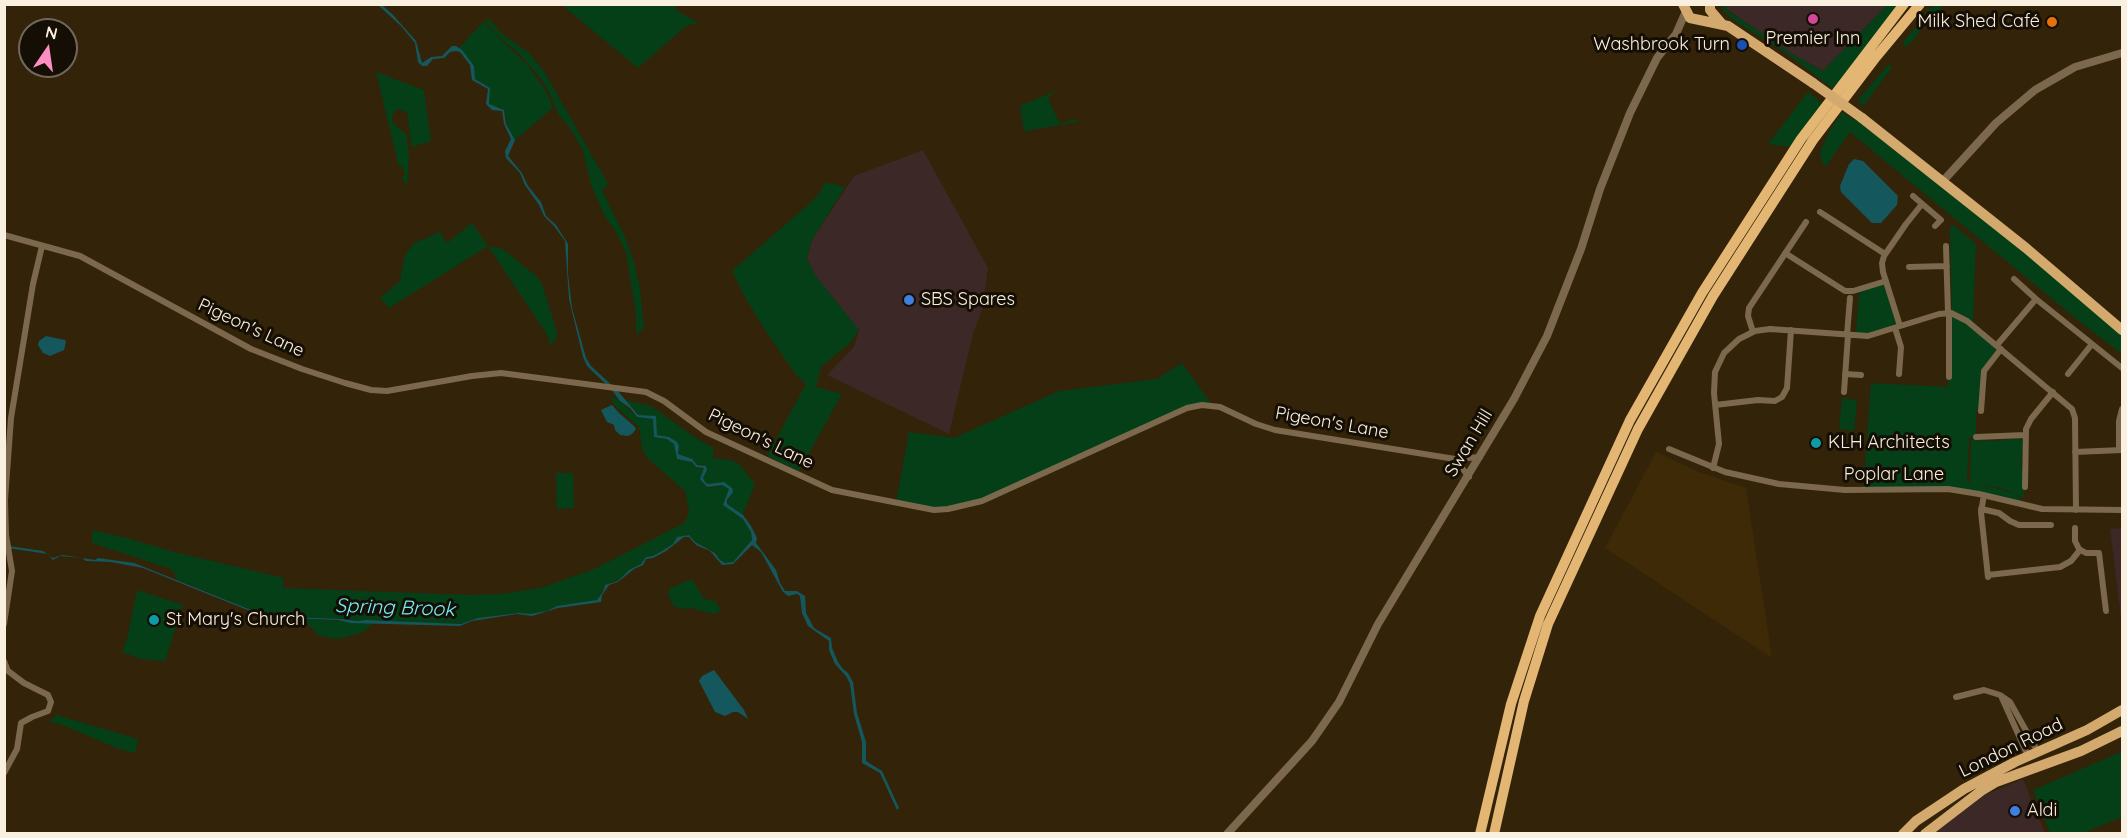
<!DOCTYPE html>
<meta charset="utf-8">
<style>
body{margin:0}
#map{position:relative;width:2127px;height:838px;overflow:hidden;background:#332308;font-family:Quicksand,sans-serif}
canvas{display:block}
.frame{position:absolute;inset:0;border:6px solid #faf0e0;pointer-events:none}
.north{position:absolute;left:18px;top:18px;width:60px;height:60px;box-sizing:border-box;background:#150e04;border:2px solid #71685c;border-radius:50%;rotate:13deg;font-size:16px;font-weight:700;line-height:24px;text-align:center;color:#faf0e0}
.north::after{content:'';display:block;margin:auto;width:21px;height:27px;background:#fc8fc1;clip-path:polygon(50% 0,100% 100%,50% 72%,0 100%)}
</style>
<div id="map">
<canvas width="2127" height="838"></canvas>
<div class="frame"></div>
<div class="north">N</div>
</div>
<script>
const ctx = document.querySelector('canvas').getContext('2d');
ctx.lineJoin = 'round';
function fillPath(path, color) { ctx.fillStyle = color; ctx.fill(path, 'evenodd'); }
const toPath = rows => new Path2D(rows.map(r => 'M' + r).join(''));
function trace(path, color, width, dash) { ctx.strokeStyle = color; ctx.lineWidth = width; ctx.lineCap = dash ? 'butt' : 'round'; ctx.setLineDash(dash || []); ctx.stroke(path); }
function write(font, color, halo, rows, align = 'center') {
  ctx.font = font + ' Quicksand,sans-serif'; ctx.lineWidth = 6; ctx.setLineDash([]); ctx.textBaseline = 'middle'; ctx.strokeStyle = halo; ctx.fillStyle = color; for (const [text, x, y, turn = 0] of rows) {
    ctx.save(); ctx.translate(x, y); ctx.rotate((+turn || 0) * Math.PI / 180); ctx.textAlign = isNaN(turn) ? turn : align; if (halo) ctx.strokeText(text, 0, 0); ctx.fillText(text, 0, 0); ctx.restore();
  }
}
const commercial = toPath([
 [1728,4,1887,5,1823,71,1792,54,1725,8],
 [923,150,988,268,982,310,973,334,949,434,827,375,854,347,859,330,815,275,807,258,812,240,854,176],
 [2122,528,2122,626,2110,529],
 [2023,779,2045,833,1932,834,1975,799]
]);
const built = toPath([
 [1656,452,1699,472,1746,488,1772,658,1605,548]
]);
const green = toPath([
 [562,5,675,5,677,11,699,23,691,24,685,27,638,68],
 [1721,5,1728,5,1725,9,1741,19,1792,54,1823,71,1887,5,1900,5,1833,89,1790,56,1732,19,1723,11],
 [1935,5,1944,5,1937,13,1938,19,1933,24,1924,24,1914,40,1907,46,1904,46,1903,43,1907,37,1924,19,1927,11],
 [489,18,500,32,529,53,544,71,608,184,602,190,625,237,634,262,640,289,644,328,636,335,636,313,626,252,615,230,605,217,592,187,582,148,568,125,559,115,548,90,538,75,518,53,494,32,485,21],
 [483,22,528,66,546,91,553,108,515,140,508,129,506,115,501,107,494,107,489,105,490,88,475,79,474,66,459,48],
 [1892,65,1891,69,1864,105,1860,104,1858,100,1862,95,1887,66],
 [376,72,424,90,431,141,412,147,407,112,397,109,392,116,393,123,407,135,409,157,407,187,402,177,405,175,402,166,399,167],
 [1056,91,1048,98,1060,124,1074,119,1079,122,1024,131,1020,106],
 [1808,92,1823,104,1792,147,1768,144],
 [1842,112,1855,120,1862,118,2122,330,2122,354,2079,321,1850,132,1826,166,1823,165,1820,152,1829,132],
 [825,182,845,187,812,240,807,259,815,275,859,330,850,343,821,367,816,387,842,394,799,471,767,456,806,384,796,375,765,330,746,299,732,271,809,204,819,194],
 [472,223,488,246,503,249,537,277,542,284,557,332,557,337,550,346,548,336,488,246,389,308,380,298,400,281,405,255,414,243,436,234,439,231,447,243],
 [1952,224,1976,244,1973,319,1974,324,2001,349,1986,367,1981,411,1976,412,1976,437,1969,438,1967,482,1970,482,1971,440,1995,441,2020,438,2023,443,2021,467,2023,470,2024,498,2004,489,1978,483,2015,494,2021,499,2025,505,1965,491,1863,491,1871,383,1948,387,1950,357,1949,313,1952,313,1950,229],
 [1886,281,1900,326,1871,335,1856,335,1859,290],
 [1182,363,1212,405,1195,406,994,496,948,509,896,503,909,432,954,438,1059,391,1157,379],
 [610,398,618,399,637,417,653,419,654,437,667,439,675,444,677,459,692,462,694,466,704,468,701,476,708,488,722,485,729,489,724,505,743,519,751,532,752,540,733,562,729,563,722,562,715,552,695,542,689,535,677,537,673,544,662,551,653,556,646,557,641,564,629,570,618,581,613,581,603,587,603,592,598,600,590,602,557,606,547,611,530,614,519,613,478,618,461,624,366,620,357,621,341,619,266,616,176,579,174,572,168,568,92,543,92,530,127,538,178,553,284,578,283,588,470,595,502,594,544,587,594,569,653,539,684,523,688,515,689,511,685,491,648,459,642,449,639,427,617,408],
 [1842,398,1857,400,1854,431,1839,429],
 [625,400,651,406,699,440,714,448,713,458,731,460,739,464,755,484,743,515,727,504,732,492,724,482,708,484,705,482,703,478,707,470,702,464,696,465,692,459,679,455,679,446,669,437,657,435,655,417,639,415],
 [556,473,573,473,574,508,557,509],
 [688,580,693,580,703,598,716,602,721,610,719,612,714,614,690,608,682,609,674,606,668,595,670,587,676,586],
 [137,590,183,605,165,661,141,659,122,652,127,639],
 [302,618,341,621,375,622,361,633,337,639,319,636],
 [56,715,138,739,135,753,114,747,60,724,49,722],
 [2121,752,2122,817,2083,833,2050,833,2033,790]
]);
const water = toPath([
 [378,5,382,5,394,16,416,41,422,63,431,57,442,56,452,46,456,46,462,50,474,66,475,79,490,88,489,104,504,110,506,124,515,140,508,156,522,173,528,186,541,202,546,216,556,225,568,244,568,274,572,308,586,358,591,366,618,391,638,415,656,416,657,435,669,437,677,442,679,446,678,454,692,459,697,465,706,466,707,470,703,478,705,482,708,484,724,482,732,488,733,492,727,500,727,504,743,515,751,526,757,538,756,543,776,570,780,583,785,591,797,591,805,596,806,613,814,628,831,638,832,648,838,662,843,669,848,673,853,682,857,713,866,742,866,761,882,771,899,808,897,810,880,773,862,763,862,742,854,714,850,684,846,676,835,664,829,650,829,641,808,626,802,613,800,596,797,594,788,596,783,592,761,552,752,545,733,564,722,565,710,551,696,545,689,537,684,537,666,551,653,558,646,559,643,565,634,569,618,582,609,585,602,595,601,602,558,608,532,616,517,614,472,621,460,626,351,623,338,620,265,617,143,568,111,562,86,561,82,558,60,556,53,560,48,554,8,548,8,546,43,551,53,558,62,555,95,560,98,558,134,563,266,616,341,619,357,621,366,620,461,624,478,618,519,613,530,614,547,611,557,606,597,600,603,592,605,585,618,581,629,570,641,564,646,557,653,556,662,551,673,544,677,537,689,535,695,542,715,553,720,560,725,563,733,562,752,540,751,532,743,519,723,505,729,489,722,485,707,487,700,479,704,468,696,467,692,462,677,459,674,444,667,439,654,437,653,419,637,417,630,408,620,401,611,389,587,366,583,357,569,299,565,241,554,226,544,216,539,205,525,185,520,173,506,158,505,151,511,139,504,124,502,111,492,110,486,104,488,89,472,80,470,65,460,52,456,51,450,52,444,58,433,59,427,66,422,66,418,62,415,43,401,26],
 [1854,159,1863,161,1898,196,1897,205,1881,223,1872,223,1841,192,1840,186,1849,164],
 [46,336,65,340,66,342,64,350,50,356,43,353,38,345,39,341],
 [612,405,619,413,634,426,636,429,632,434,628,436,620,435,615,430,614,425,607,422,601,410],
 [714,670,744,710,748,719,738,712,733,712,725,716,715,712,699,681,702,676]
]);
const minor = toPath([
 [1913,196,1941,220,1935,226],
 [1820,212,1885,254],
 [4,235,80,256,251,349,302,369,345,383,371,390,387,391,472,376,501,373,646,392,664,401,706,432,832,490,934,510,948,509,982,501,1187,408,1202,405,1220,407,1256,424,1275,430,1455,459,1480,457],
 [1946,246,1948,313],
 [1785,253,1845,291,1853,291,1886,281],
 [1909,267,1947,266],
 [2014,279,2036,299,2122,368],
 [1900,326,1883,272,1882,263,1884,256,1906,224,1922,204],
 [1895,328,1901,347,1899,374],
 [1753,332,1748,316,1749,308,1806,222],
 [1847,335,1850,298],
 [1997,345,2036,299],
 [1845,374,1861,375],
 [2068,374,2092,344],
 [1949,377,1949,313],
 [1844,392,1848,335],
 [1715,405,1758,400,1775,401,1782,397,1787,388,1791,330],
 [1981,411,1984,371,2001,349],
 [1976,437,2025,435],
 [1669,449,1725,472,1779,484,1845,490,1948,489,1979,494,2042,509,2122,510],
 [2119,450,2119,421,2122,409],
 [2075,452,2122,450],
 [1455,459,1469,477],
 [1713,468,1719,444,1714,393,1715,372,1724,353,1739,339,1755,331,1770,329,1868,336,1939,314,1951,313,1967,321,2072,409,2075,418,2076,510],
 [2025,487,2026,429,2031,419,2053,392],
 [1984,495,1981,512,1988,577],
 [1981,509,1999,513,2010,521,2019,525,2051,525],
 [2075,528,2075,541,2079,549,2086,553,2099,553,2106,611],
 [1988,575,2060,567,2071,561,2080,550],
 [4,624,12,571,6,535,5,500,11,418,33,284,42,246],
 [4,661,8,671,24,683,48,695,51,702,48,711,32,717,21,723,17,749,4,773],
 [1956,697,1984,690,2000,695,2010,702,2038,752],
 [2002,698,2028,756]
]);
const tertiary = toPath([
 [1943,181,1996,123,2035,90,2075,67,2122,53],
 [1227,834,1312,741,1339,702,1378,624,1514,399,1547,336,1581,249,1600,189,1630,113,1657,58,1676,34,1686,11]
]);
const primary = toPath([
 [1683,4,1690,18,1728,26,1813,83],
 [1710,4,1710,10,1722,24],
 [1862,118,2026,248,2122,330],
 [1903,834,1916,821,1964,789,2015,762,2087,730,2122,710],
 [1925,834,1981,791,1996,782,2081,751,2122,731]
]);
const trunk = toPath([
 [1480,834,1511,704,1540,616,1630,420,1702,293,1801,139,1904,4],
 [1494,834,1524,701,1548,624,1638,429,1713,296,1813,140,1876,57,1920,4]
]);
const primaryBridge = toPath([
 [1813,83,1862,118]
]);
const markers = [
 [1813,19,6,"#d1479c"],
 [2052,22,6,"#e8710a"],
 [1742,45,6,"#1a4fb4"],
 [909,300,6,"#3f7fe0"],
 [1816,443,6,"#0f9aa8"],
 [154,620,6,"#0f9aa8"],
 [2015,811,6,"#3f7fe0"]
];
const poiNames = [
 ["Milk Shed Café",2040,22,"right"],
 ["Premier Inn",1813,39,"center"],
 ["Washbrook Turn",1730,45,"right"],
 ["SBS Spares",921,300],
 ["KLH Architects",1828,443],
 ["St Mary's Church",166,620],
 ["Aldi",2027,811]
];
const streetNames = [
 ["Pigeon's Lane",251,328,25],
 ["Pigeon's Lane",1332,423,10],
 ["Pigeon's Lane",761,439,26],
 ["Swan Hill",1469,443,-59],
 ["Poplar Lane",1894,475],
 ["London Road",2011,748,-26]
];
const waterNames = [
 ["Spring Brook",395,608,2]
];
fillPath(commercial, '#3c2826');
fillPath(built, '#3f2a07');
fillPath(green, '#053f18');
fillPath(water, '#14585e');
trace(minor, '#7c684c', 6);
trace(tertiary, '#7c684c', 8);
trace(primary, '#d3a96d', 10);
trace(trunk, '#e4b673', 10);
trace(primaryBridge, '#d3a96d', 10);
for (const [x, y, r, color] of markers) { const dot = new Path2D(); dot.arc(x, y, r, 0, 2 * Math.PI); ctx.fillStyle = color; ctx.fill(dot); trace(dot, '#150e04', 2); }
write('18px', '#faf0e0', '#150e04', poiNames, 'left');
write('18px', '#faf0e0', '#150e04', streetNames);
write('italic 20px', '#74effa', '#150e04', waterNames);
</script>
